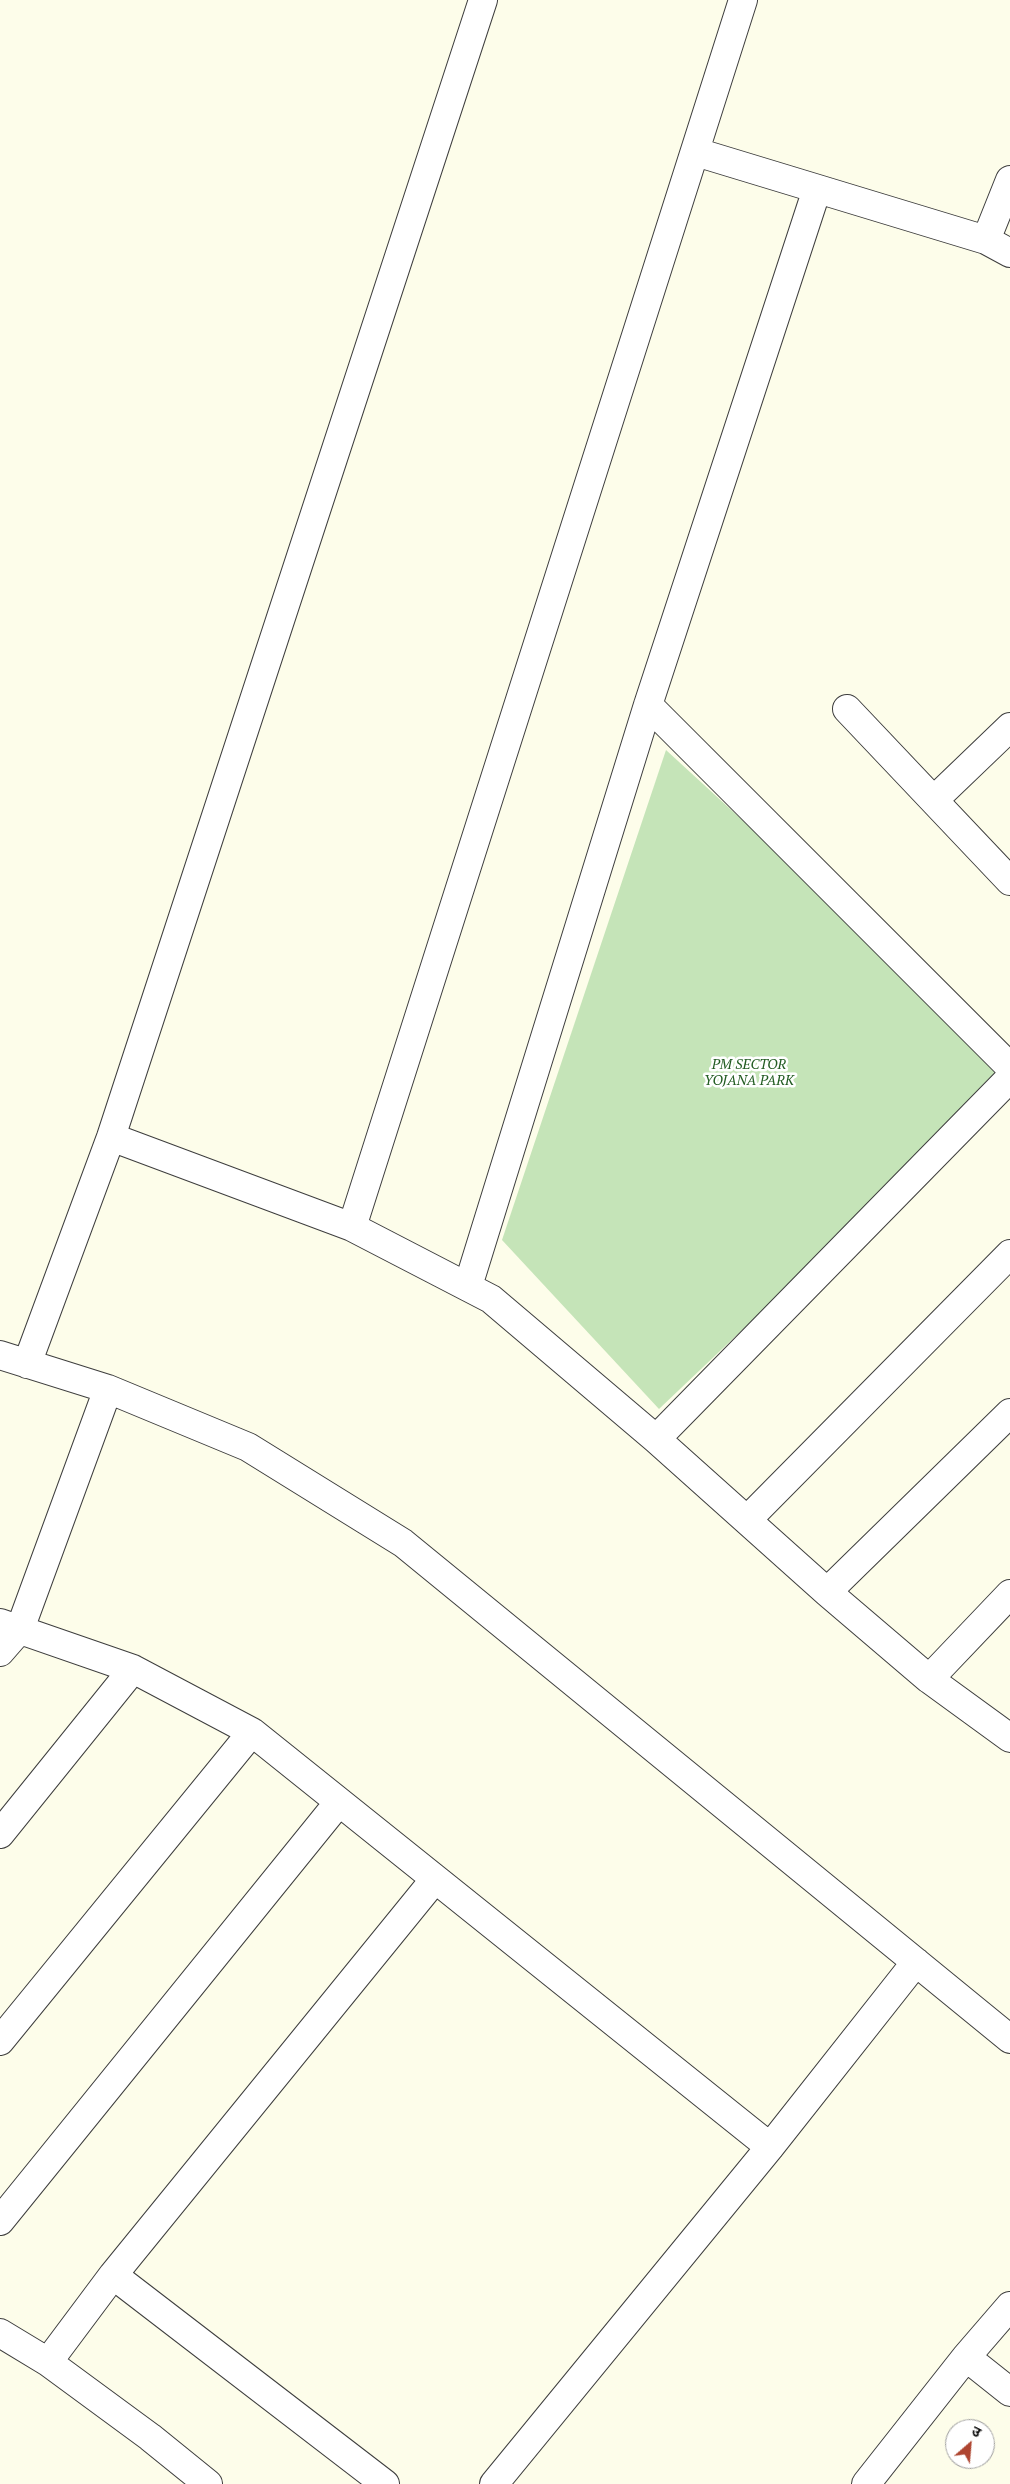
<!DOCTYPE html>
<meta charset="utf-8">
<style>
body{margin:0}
#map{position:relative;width:1010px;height:2484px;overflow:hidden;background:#fdfdea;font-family:"PT Serif","Noto Sans Devanagari",serif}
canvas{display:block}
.north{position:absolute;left:945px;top:2419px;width:50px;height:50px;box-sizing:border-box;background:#fff;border:1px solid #9d9d9d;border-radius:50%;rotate:27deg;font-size:14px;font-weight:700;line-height:20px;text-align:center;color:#0b0b0b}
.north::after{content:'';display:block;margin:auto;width:18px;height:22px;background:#ae4530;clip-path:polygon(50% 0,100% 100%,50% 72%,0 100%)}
</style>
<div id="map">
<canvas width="1010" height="2484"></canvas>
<div class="north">उ</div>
</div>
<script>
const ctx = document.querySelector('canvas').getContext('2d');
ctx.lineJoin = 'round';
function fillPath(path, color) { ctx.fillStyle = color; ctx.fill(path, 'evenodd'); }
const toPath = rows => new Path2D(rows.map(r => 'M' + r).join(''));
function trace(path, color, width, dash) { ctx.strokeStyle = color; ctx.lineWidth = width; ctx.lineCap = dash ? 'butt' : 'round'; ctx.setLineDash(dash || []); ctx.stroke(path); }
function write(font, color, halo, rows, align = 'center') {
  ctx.font = font + ' "PT Serif",serif'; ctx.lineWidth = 5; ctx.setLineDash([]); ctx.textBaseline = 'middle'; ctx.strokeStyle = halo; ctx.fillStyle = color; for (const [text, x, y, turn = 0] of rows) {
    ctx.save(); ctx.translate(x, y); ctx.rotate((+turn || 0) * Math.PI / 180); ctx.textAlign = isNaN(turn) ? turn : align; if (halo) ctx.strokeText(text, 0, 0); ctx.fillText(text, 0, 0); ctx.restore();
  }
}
const green = toPath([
 [666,750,1010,1066,1010,1075,659,1409,502,1240]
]);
const street = toPath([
 [696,152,986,240,1010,253],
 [986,240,1010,180],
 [648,705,1010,1067],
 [847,709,1010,881],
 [934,800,1010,727],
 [111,1137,352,1227,491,1299,656,1439,827,1592,929,1679,1010,1738],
 [352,1227,743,0],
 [468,1286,648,705,817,189],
 [0,1355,108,1389,248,1447,403,1543,1010,2039],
 [27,1364,111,1137,483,0],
 [656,1439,1010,1078],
 [747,1520,1010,1254],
 [827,1592,1010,1413],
 [0,1623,133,1669,252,1732,770,2147],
 [0,1652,20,1629,108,1389],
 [929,1679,1010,1594],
 [0,1834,133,1669],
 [0,2041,252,1732],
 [0,2221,339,1802],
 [113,2275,385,2484],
 [0,2333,48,2362,150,2437,208,2484],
 [966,2357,1010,2392],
 [48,2362,113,2275,435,1879],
 [494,2484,770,2147,916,1962],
 [866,2484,966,2357,1010,2306]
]);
const parkNames = [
 ["PM SECTOR",749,1065],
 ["YOJANA PARK",749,1081]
];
fillPath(green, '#c5e4b8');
trace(street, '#3e3e3e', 30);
trace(street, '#fff', 28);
write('italic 14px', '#225c22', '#fff', parkNames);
</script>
